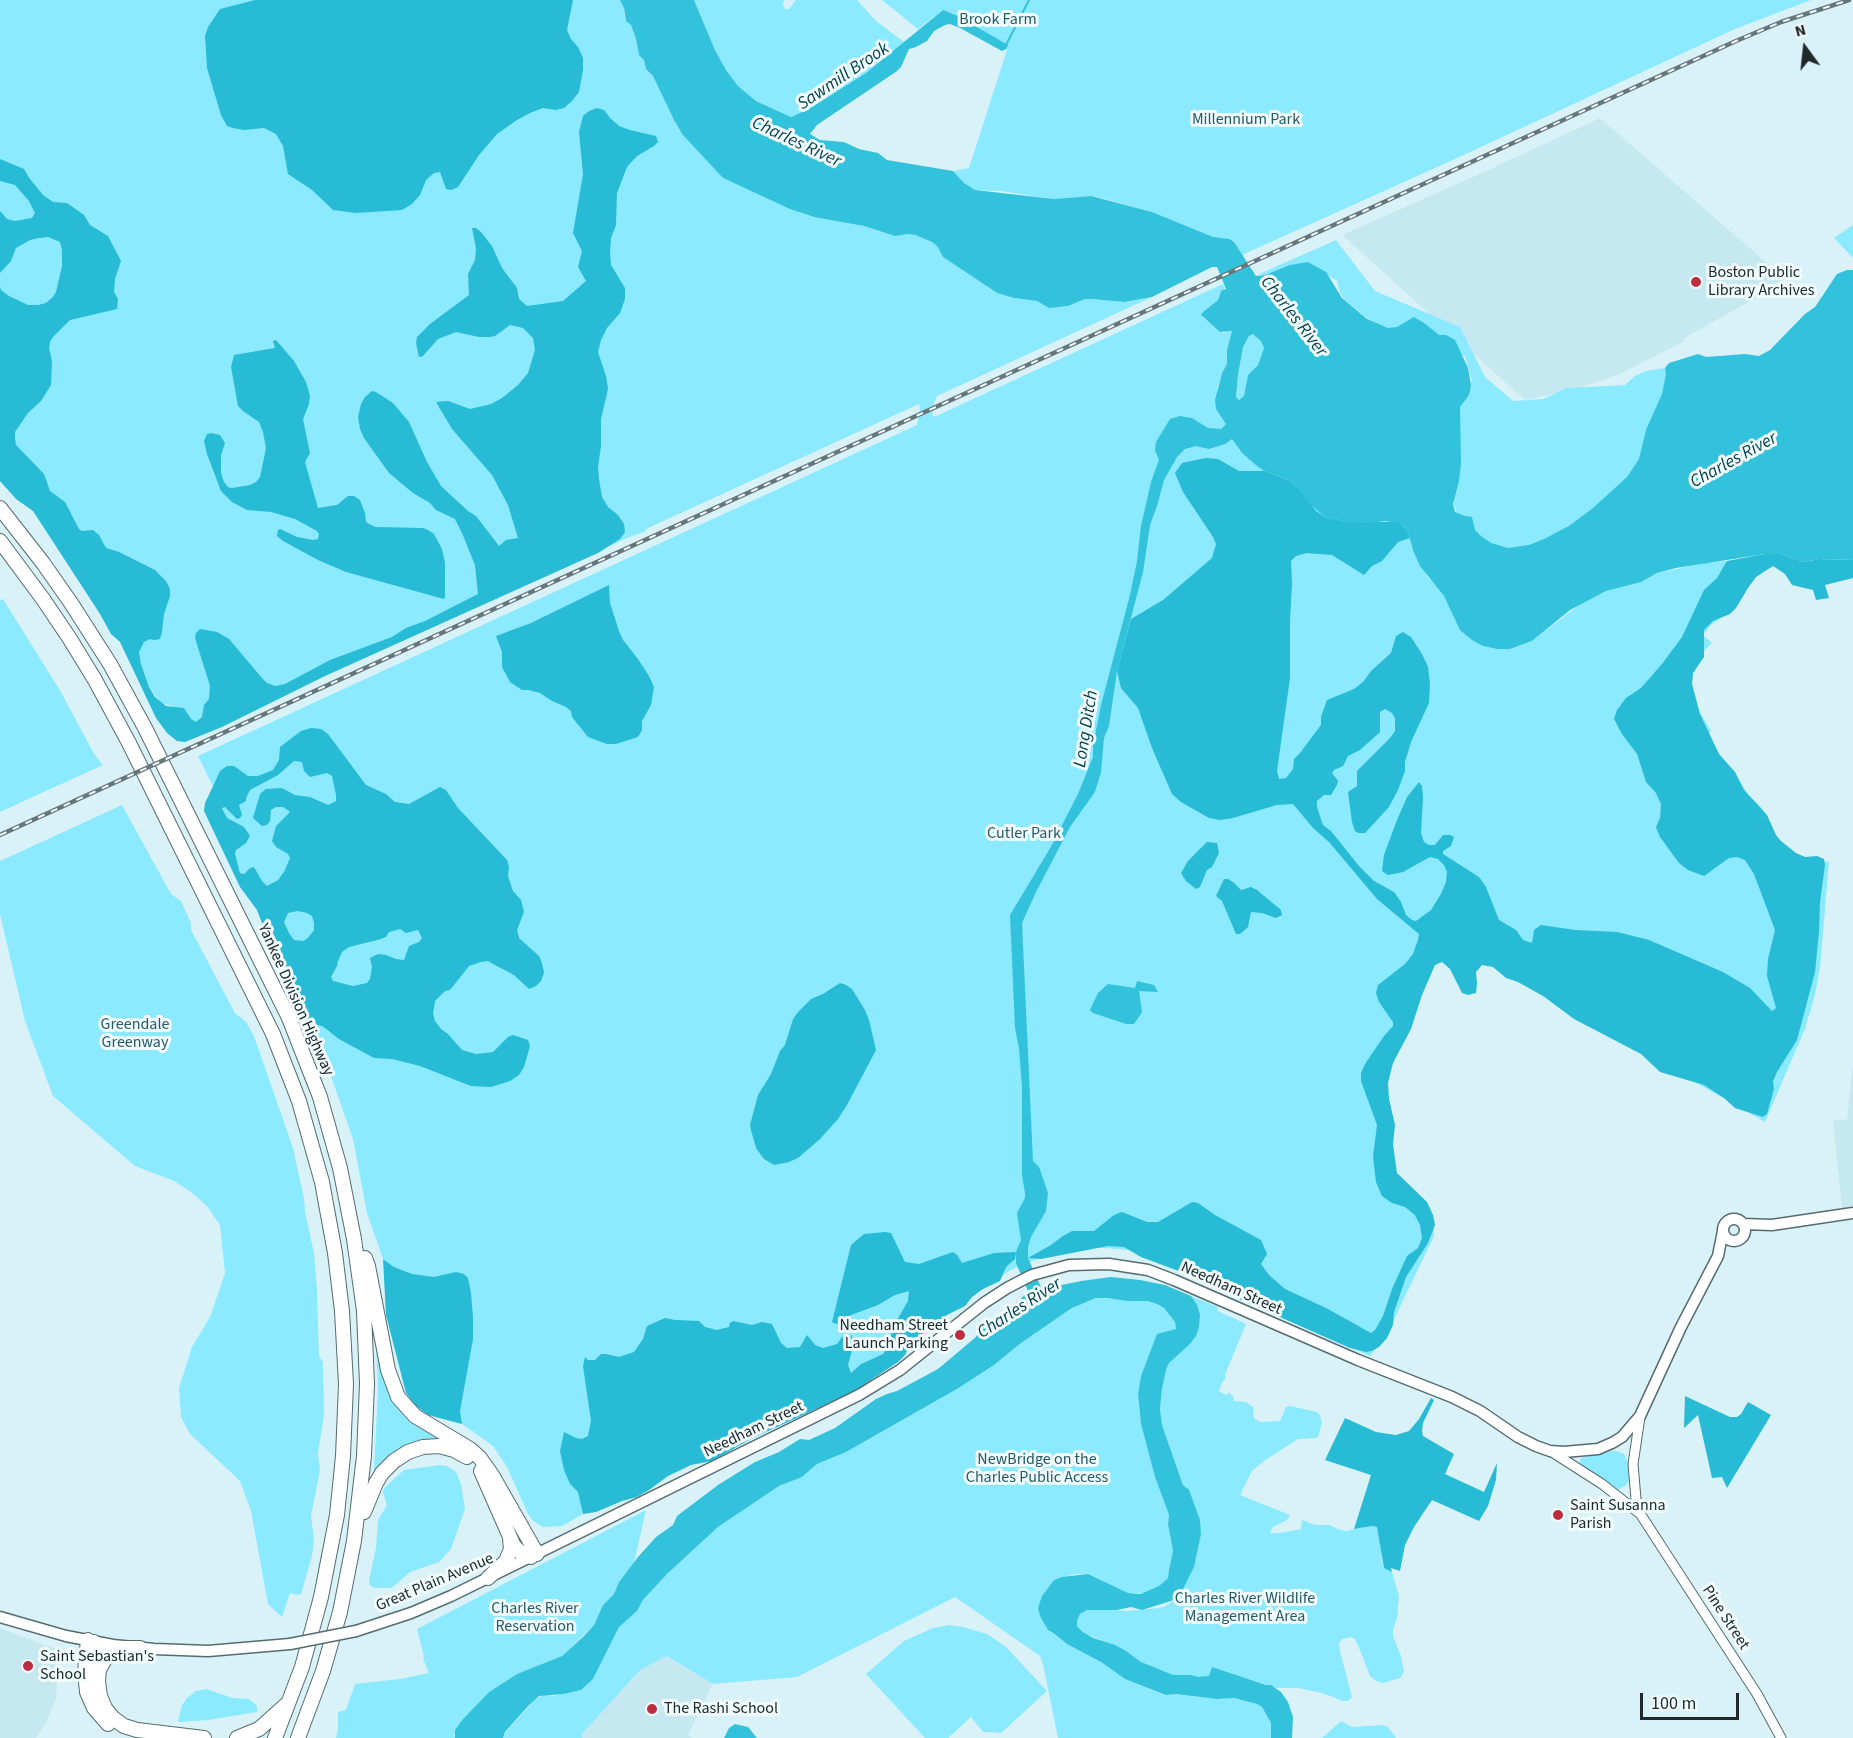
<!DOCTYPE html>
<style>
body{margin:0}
#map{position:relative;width:1853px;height:1738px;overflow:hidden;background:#d9f2f8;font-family:"Source Sans 3",sans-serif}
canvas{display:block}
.north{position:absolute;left:1775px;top:18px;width:60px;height:60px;-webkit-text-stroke:4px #f2fcff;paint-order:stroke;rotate:345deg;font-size:16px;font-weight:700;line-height:24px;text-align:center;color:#20292b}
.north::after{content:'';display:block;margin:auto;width:21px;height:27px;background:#20292b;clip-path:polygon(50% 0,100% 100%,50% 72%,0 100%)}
.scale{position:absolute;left:1640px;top:1693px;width:99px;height:27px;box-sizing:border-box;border:3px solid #20292b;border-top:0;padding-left:8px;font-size:18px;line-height:21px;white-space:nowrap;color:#20292b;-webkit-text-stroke:4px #f2fcff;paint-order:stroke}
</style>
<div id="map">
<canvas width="1853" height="1738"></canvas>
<div class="north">N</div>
<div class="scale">100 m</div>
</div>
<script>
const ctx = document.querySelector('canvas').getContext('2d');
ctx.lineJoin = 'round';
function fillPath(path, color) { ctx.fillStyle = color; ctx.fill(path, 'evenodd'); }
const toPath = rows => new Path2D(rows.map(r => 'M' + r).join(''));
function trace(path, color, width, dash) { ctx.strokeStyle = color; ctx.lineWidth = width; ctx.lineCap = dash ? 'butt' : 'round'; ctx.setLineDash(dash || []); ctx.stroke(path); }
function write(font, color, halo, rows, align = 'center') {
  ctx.font = font + ' "Source Sans 3",sans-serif'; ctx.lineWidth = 6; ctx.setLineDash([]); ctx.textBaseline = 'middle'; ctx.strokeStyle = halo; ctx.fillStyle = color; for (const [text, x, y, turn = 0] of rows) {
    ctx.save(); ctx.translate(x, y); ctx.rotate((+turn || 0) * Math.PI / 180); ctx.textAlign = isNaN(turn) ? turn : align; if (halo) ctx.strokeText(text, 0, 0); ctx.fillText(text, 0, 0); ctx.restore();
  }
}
const built = toPath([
 [1600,118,1783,277,1771,288,1758,297,1684,338,1685,341,1620,374,1579,388,1525,400,1342,235,1486,171],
 [1853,1064,1853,1206,1842,1208,1833,1121,1847,1119],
 [0,1628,56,1649,57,1684,56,1699,47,1721,36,1738,0,1738],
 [667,1656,713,1684,688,1735,692,1738,582,1738,581,1735,640,1670]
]);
const green = toPath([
 [0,0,620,0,624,8,625,19,631,25,636,39,639,54,644,60,646,69,653,76,679,130,723,178,806,215,864,226,895,236,908,234,915,235,932,242,937,246,943,257,997,293,1014,298,1037,301,1049,308,1068,306,1085,299,1092,299,1124,302,1152,297,937,396,934,403,935,408,932,414,934,417,1223,284,1225,290,1220,293,1218,300,1203,312,1203,318,1223,333,1232,331,1227,350,1227,364,1222,373,1217,389,1223,418,1239,450,1264,471,1278,476,1310,504,1368,523,1385,521,1410,538,1411,543,1427,576,1438,588,1483,646,1497,649,1510,649,1522,645,1532,641,1579,605,1606,591,1640,582,1657,573,1705,563,1727,561,1748,573,1728,613,1711,625,1703,635,1712,643,1683,673,1686,688,1711,731,1697,747,1722,761,1739,780,1748,794,1762,808,1776,837,1799,858,1829,862,1820,968,1815,995,1805,1029,1765,1122,1431,931,1383,1076,1387,1169,1434,1225,1434,1236,1390,1328,1370,1356,1140,1251,1105,1248,1083,1248,1042,1257,1011,1270,887,1345,883,1354,861,1364,855,1371,851,1373,849,1371,581,1507,583,1514,562,1526,543,1527,533,1521,528,1514,507,1467,493,1446,462,1424,393,1266,383,1259,367,1213,353,1139,321,1048,311,1028,315,1025,322,1026,330,1033,250,868,244,874,240,873,234,854,235,850,239,848,222,807,223,807,198,756,917,425,920,409,919,404,648,528,644,532,627,538,189,738,172,706,161,703,149,687,141,664,139,652,0,455],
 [694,0,784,0,783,4,785,9,789,9,796,0,857,0,876,21,904,42,866,73,809,109,791,117,756,101,738,86,726,70,715,50],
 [882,0,1811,0,1735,29,1455,159,1242,255,1234,242,1223,239,1216,239,1152,212,1105,199,1091,196,1054,199,1039,197,1001,191,975,190,964,183,953,171,969,168,1007,50,943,10,918,29],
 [1853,225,1853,258,1834,238],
 [1336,240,1375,291,1460,327,1485,377,1513,401,1543,399,1566,388,1625,385,1635,376,1646,371,1665,368,1666,371,1705,359,1648,459,1565,542,1494,550,1456,512,1454,505,1446,444,1462,399,1472,381,1465,356,1389,331,1368,319,1345,300,1340,293,1337,281,1311,264,1265,275,1259,274],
 [1253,334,1257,336,1262,341,1264,348,1258,365,1248,375,1244,396,1239,400,1236,397,1238,375,1243,347,1249,336],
 [3,599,61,692,94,754,103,765,0,812,0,600],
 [122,805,171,894,181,901,191,923,191,930,235,1013,246,1022,254,1036,293,1148,304,1198,305,1212,314,1253,317,1290,319,1356,323,1362,324,1415,318,1453,320,1470,311,1516,314,1540,312,1556,301,1594,297,1595,290,1593,282,1617,268,1604,251,1511,240,1481,190,1434,181,1417,179,1388,192,1347,210,1317,225,1273,220,1225,207,1206,191,1192,174,1181,135,1166,53,1096,25,1021,0,914,0,861],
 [1191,1296,1218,1307,1218,1311,1246,1324,1225,1375,1226,1378,1222,1383,1219,1391,1226,1395,1229,1393,1233,1396,1234,1401,1246,1402,1250,1405,1253,1407,1254,1418,1260,1422,1280,1421,1286,1407,1290,1406,1317,1412,1320,1415,1322,1423,1319,1434,1317,1438,1298,1439,1264,1461,1252,1471,1240,1495,1290,1515,1287,1520,1273,1527,1270,1533,1280,1533,1301,1529,1302,1520,1315,1525,1330,1525,1337,1529,1346,1531,1372,1526,1377,1527,1380,1537,1382,1562,1384,1568,1392,1572,1399,1596,1397,1619,1393,1629,1393,1636,1401,1656,1404,1672,1400,1678,1383,1683,1376,1681,1370,1676,1358,1645,1355,1639,1351,1637,1342,1639,1339,1643,1340,1651,1352,1697,1348,1701,1343,1701,1322,1693,1298,1688,1276,1688,1219,1670,1212,1676,1190,1679,1163,1673,1142,1663,1112,1645,1086,1634,1077,1626,1077,1621,1080,1614,1087,1610,1104,1609,1127,1611,1159,1608,1166,1606,1173,1601,1181,1592,1196,1559,1200,1533,1162,1425,1160,1409,1162,1389,1166,1370,1169,1363,1190,1344,1196,1336,1193,1300],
 [1097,1298,1148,1301,1157,1304,1164,1308,1175,1322,1176,1329,1157,1335,1151,1351,1141,1376,1139,1408,1141,1424,1155,1477,1169,1515,1168,1524,1173,1551,1168,1578,1159,1586,1147,1593,1128,1593,1088,1574,1075,1574,1054,1580,1042,1596,1048,1630,1067,1644,1101,1662,1125,1679,1166,1695,1176,1694,1217,1699,1234,1698,1257,1704,1262,1707,1271,1723,1271,1738,1058,1738,1043,1664,1040,1656,955,1597,797,1677,713,1684,667,1656,640,1670,581,1735,582,1738,503,1738,505,1733,535,1699,544,1695,553,1696,581,1690,593,1679,619,1627,637,1611,643,1600,667,1574,718,1527,779,1486,802,1477,817,1464,846,1452,957,1389,994,1365,1021,1343,1072,1308],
 [376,1345,379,1345,388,1387,454,1445,442,1443,377,1473,374,1472,378,1388],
 [1612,1451,1617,1451,1624,1454,1628,1463,1629,1481,1626,1485,1618,1490,1579,1464,1581,1458],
 [440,1465,447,1466,456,1472,461,1484,465,1509,451,1549,439,1562,410,1572,392,1588,374,1588,370,1585,369,1580,376,1548,378,1520,387,1505,383,1492,385,1487,404,1470],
 [646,1510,634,1563,619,1582,614,1594,603,1605,594,1625,562,1656,517,1674,489,1692,463,1719,454,1735,455,1738,336,1738,338,1730,338,1712,346,1710,355,1684,400,1679,429,1673,423,1659,424,1656,417,1629],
 [949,1625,963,1627,987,1634,1006,1647,1047,1691,1001,1733,983,1732,971,1717,948,1738,925,1738,866,1674,904,1641,933,1628],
 [206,1689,233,1698,249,1699,257,1706,257,1712,208,1720,178,1722,182,1705,187,1698,196,1691],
 [1341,1721,1352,1727,1383,1725,1388,1727,1396,1738,1322,1738]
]);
const forest = toPath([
 [255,0,573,0,567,30,571,39,578,47,583,58,583,70,579,92,572,101,564,108,556,110,543,108,530,113,517,120,497,134,479,155,458,187,451,190,446,189,440,172,434,173,426,180,420,195,412,204,402,210,356,213,333,210,312,190,288,174,283,146,276,134,264,128,244,130,233,128,227,126,221,115,207,68,205,36,208,27,220,9],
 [597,108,604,110,610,118,619,126,630,130,656,136,658,142,654,146,637,156,627,167,617,193,616,225,611,238,610,252,611,265,625,288,625,299,620,313,607,328,601,340,598,352,606,376,608,389,601,419,601,446,598,467,599,479,602,497,608,507,618,515,624,524,625,532,620,539,598,553,325,676,222,727,185,742,177,741,167,733,156,718,120,642,111,634,100,614,33,511,16,499,0,481,0,287,1,290,9,296,28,305,38,305,46,303,53,297,56,292,62,266,62,250,60,242,48,237,39,238,30,240,16,248,11,261,0,273,0,211,7,219,15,221,32,218,35,213,29,201,15,185,0,181,0,159,24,169,30,179,43,195,53,202,67,203,84,215,90,225,108,236,121,261,115,279,114,292,118,299,117,309,70,320,53,337,50,342,49,348,52,361,51,385,41,401,28,413,15,432,15,438,16,445,44,474,50,491,65,502,79,529,82,531,93,530,99,535,106,548,119,552,155,570,166,581,170,589,170,596,164,614,162,632,160,639,154,640,150,639,144,642,139,652,141,664,149,687,155,697,166,706,184,708,191,719,196,722,202,717,204,705,209,699,210,686,195,638,196,633,200,629,217,632,229,639,262,678,267,683,275,686,285,684,330,660,392,637,406,628,425,621,478,594,475,565,462,533,455,519,436,510,430,503,413,493,389,473,364,438,360,429,358,417,361,404,365,397,372,391,376,392,393,403,409,422,427,462,441,486,468,511,476,516,499,546,506,540,518,538,508,505,492,475,452,429,436,402,448,401,470,409,491,404,502,398,518,385,528,373,535,350,533,338,523,328,510,325,495,336,490,337,479,337,456,332,438,339,423,356,419,357,416,343,417,337,430,324,469,295,468,274,475,260,476,248,472,228,476,228,481,232,492,246,502,268,517,288,519,299,527,306,563,301,586,281,578,267,582,251,573,233,583,174,579,132,583,116,589,111],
 [276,340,294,361,306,382,310,396,309,404,303,419,310,453,305,462,318,508,337,505,348,496,354,496,360,500,365,513,366,522,371,525,376,527,423,528,428,530,434,534,442,549,445,563,445,597,444,599,346,572,318,560,283,541,277,536,278,530,280,529,297,537,313,540,318,539,319,534,317,531,295,519,271,512,247,510,232,502,221,491,207,454,204,441,207,434,211,433,220,435,225,443,221,455,221,473,224,482,228,487,232,488,250,485,256,482,260,477,266,448,263,432,259,422,243,411,238,406,231,367,234,355,275,348,273,341],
 [1206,458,1218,459,1239,471,1264,471,1289,480,1297,486,1316,511,1325,517,1347,522,1396,522,1402,524,1408,532,1410,538,1398,542,1382,561,1372,566,1364,575,1332,555,1306,553,1296,556,1291,561,1292,584,1290,622,1290,678,1277,771,1279,779,1286,778,1293,769,1294,759,1300,753,1321,725,1321,717,1327,700,1354,689,1364,681,1371,671,1391,653,1396,636,1403,632,1411,637,1422,654,1428,667,1430,684,1429,703,1411,742,1405,762,1405,771,1398,790,1389,807,1365,833,1358,833,1355,831,1352,822,1348,792,1357,786,1357,771,1390,738,1395,731,1395,718,1392,713,1385,709,1380,712,1380,732,1360,750,1348,756,1343,766,1334,770,1332,773,1338,781,1337,785,1331,795,1324,795,1317,801,1317,807,1323,825,1331,831,1359,866,1374,881,1394,892,1401,902,1406,915,1412,920,1416,921,1431,910,1441,894,1446,882,1447,872,1444,865,1438,859,1430,857,1403,872,1388,875,1382,871,1384,855,1397,820,1407,797,1419,782,1422,786,1423,797,1421,833,1424,842,1429,845,1435,845,1443,835,1450,835,1454,837,1451,846,1443,851,1443,854,1479,877,1486,887,1499,920,1516,930,1523,940,1532,943,1534,930,1541,925,1575,930,1617,932,1649,940,1723,972,1750,988,1772,1011,1776,1008,1767,976,1768,959,1775,930,1754,874,1745,860,1737,857,1729,858,1704,876,1688,870,1679,863,1660,837,1656,827,1660,818,1661,804,1656,793,1646,782,1637,754,1622,734,1614,719,1617,710,1626,698,1641,688,1662,664,1682,637,1704,590,1717,578,1727,561,1765,554,1781,554,1804,562,1819,559,1853,560,1853,578,1825,585,1829,598,1816,600,1813,590,1792,585,1785,574,1773,566,1756,577,1748,588,1736,608,1730,614,1713,621,1704,630,1704,657,1693,673,1692,684,1700,714,1719,754,1735,772,1744,790,1767,815,1776,835,1781,841,1796,853,1805,857,1817,856,1824,859,1825,865,1820,902,1819,932,1815,972,1797,1040,1777,1072,1773,1081,1774,1089,1767,1114,1763,1117,1735,1108,1724,1098,1704,1085,1660,1072,1641,1054,1574,1019,1543,996,1518,982,1506,978,1493,967,1482,965,1476,972,1477,983,1476,993,1468,995,1462,993,1450,969,1442,962,1435,965,1422,995,1411,1029,1393,1063,1388,1083,1389,1099,1395,1125,1393,1144,1397,1173,1427,1202,1433,1215,1435,1225,1428,1243,1406,1277,1394,1312,1393,1325,1387,1338,1379,1347,1372,1351,1366,1352,1350,1348,1221,1291,1200,1279,1141,1257,1124,1247,1108,1246,1041,1259,1028,1258,1051,1245,1063,1236,1072,1231,1094,1231,1114,1215,1122,1212,1147,1222,1158,1222,1192,1202,1198,1203,1215,1215,1261,1240,1267,1254,1261,1264,1269,1275,1285,1289,1326,1308,1371,1333,1375,1330,1383,1316,1392,1289,1407,1256,1418,1248,1422,1238,1420,1225,1415,1215,1405,1207,1392,1203,1382,1196,1376,1182,1373,1157,1377,1125,1361,1081,1361,1073,1365,1064,1384,1036,1393,1026,1393,1022,1379,1002,1376,993,1378,985,1405,964,1413,954,1418,940,1419,934,1377,899,1329,842,1313,828,1293,804,1277,805,1233,818,1220,820,1209,818,1181,802,1172,794,1152,748,1138,708,1121,688,1117,671,1131,619,1163,600,1212,558,1216,544,1213,537,1183,492,1175,473,1182,463],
 [609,585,610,603,619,631,623,640,638,659,649,676,654,687,651,705,642,721,642,730,638,737,616,744,607,744,588,737,572,717,571,711,566,707,552,701,540,693,529,690,522,690,510,682,502,667,502,652,496,636,531,623],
 [311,728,321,729,328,734,366,785,386,794,395,802,409,804,440,787,446,790,458,808,507,860,509,867,508,876,513,891,521,900,524,912,517,930,519,938,539,956,542,963,544,973,541,981,536,986,529,989,514,975,495,965,488,961,481,962,469,966,450,990,445,991,435,1001,433,1014,435,1021,441,1029,448,1034,462,1050,476,1054,493,1052,508,1037,513,1035,528,1040,530,1046,524,1067,519,1075,510,1081,491,1087,471,1086,420,1066,392,1059,374,1058,339,1039,322,1026,315,1025,311,1028,308,1025,294,989,272,949,257,910,240,887,204,811,205,803,215,782,220,771,227,766,234,766,248,776,258,776,273,770,279,760,280,747,301,731],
 [294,761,302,762,304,771,310,777,327,773,332,776,336,795,336,801,328,805,310,797,295,795,282,788,266,789,260,794,253,818,262,826,267,825,270,821,271,810,276,807,283,807,290,812,276,826,272,841,276,847,288,854,290,858,284,872,278,880,267,886,262,881,254,867,250,868,244,874,240,873,235,854,236,850,246,843,250,836,244,827,227,818,222,808,225,807,237,819,240,818,242,815,239,805,246,801,246,798,250,790,278,775],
 [298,911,307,913,312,916,314,923,314,930,308,938,303,941,294,940,289,933,284,922,288,913],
 [400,929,406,933,418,930,422,938,419,942,409,946,404,960,396,959,386,955,378,954,370,958,372,967,370,979,367,983,353,986,333,981,331,977,337,966,338,961,342,952,349,947,381,939,386,937,389,932],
 [1207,842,1217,843,1219,853,1212,867,1207,870,1200,887,1196,889,1186,881,1181,873,1188,861],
 [1224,879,1228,879,1233,882,1241,890,1251,887,1257,890,1281,910,1282,915,1276,918,1262,913,1251,912,1248,927,1240,934,1236,934,1222,901,1216,896],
 [840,983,846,985,852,989,865,1010,869,1020,876,1050,847,1105,838,1119,820,1139,798,1158,789,1162,774,1165,764,1159,756,1148,751,1130,750,1125,758,1095,771,1074,780,1051,785,1045,793,1019,799,1011,811,999,823,994],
 [885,1232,891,1233,905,1262,919,1264,953,1252,957,1255,962,1263,994,1253,1016,1252,1015,1259,1006,1267,1000,1281,983,1289,972,1297,965,1306,947,1315,911,1343,905,1355,898,1362,853,1392,751,1439,712,1461,691,1465,668,1476,649,1490,637,1497,622,1501,596,1512,583,1514,578,1492,570,1484,564,1470,560,1451,564,1432,576,1438,582,1439,588,1436,591,1421,583,1366,585,1357,588,1360,595,1360,601,1354,606,1354,619,1357,634,1352,643,1339,647,1326,665,1318,675,1320,699,1321,705,1327,717,1330,729,1327,730,1323,733,1321,752,1325,762,1322,772,1324,781,1343,787,1348,800,1347,807,1335,815,1345,823,1348,837,1344,842,1337,849,1334,852,1336,853,1347,848,1365,851,1373,861,1364,883,1354,886,1349,888,1338,896,1328,897,1320,908,1301,909,1291,895,1295,878,1305,851,1315,839,1323,836,1324,832,1322,851,1245,864,1234],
 [383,1259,394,1267,412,1274,434,1277,456,1272,464,1274,468,1278,471,1293,473,1317,473,1339,460,1411,462,1424,428,1415,416,1406,406,1393,386,1315],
 [1685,1396,1730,1417,1737,1417,1741,1414,1748,1402,1771,1415,1727,1488,1722,1477,1712,1478,1698,1415,1684,1428],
 [1431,1398,1434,1400,1423,1423,1422,1431,1423,1436,1454,1454,1445,1474,1484,1492,1497,1463,1496,1480,1488,1506,1479,1521,1432,1500,1414,1527,1405,1545,1400,1571,1391,1568,1392,1572,1384,1568,1377,1527,1372,1526,1354,1529,1371,1475,1325,1460,1345,1418,1376,1432,1396,1435,1409,1431,1419,1419]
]);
const water = toPath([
 [620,0,694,0,715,50,726,70,738,86,756,101,791,117,809,109,866,73,943,10,958,16,1008,45,1006,49,1002,51,960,28,950,24,945,25,934,31,927,41,916,47,909,49,901,67,897,71,817,125,810,134,820,140,844,142,859,149,878,153,887,160,953,171,964,183,975,190,1054,199,1091,196,1152,212,1213,237,1229,239,1234,242,1256,276,1265,275,1290,265,1308,262,1326,272,1342,298,1367,319,1388,328,1397,327,1414,317,1424,323,1439,335,1446,335,1455,340,1468,368,1471,385,1469,395,1460,407,1461,463,1459,481,1453,504,1455,512,1465,516,1472,517,1475,530,1481,536,1491,543,1508,548,1529,545,1544,539,1569,526,1593,508,1627,477,1639,459,1646,430,1662,394,1666,374,1665,368,1669,363,1698,354,1706,357,1745,354,1759,356,1770,350,1805,314,1815,307,1837,274,1847,270,1853,270,1853,560,1819,559,1804,562,1781,554,1765,554,1676,568,1657,573,1641,582,1606,591,1570,610,1532,641,1510,649,1497,649,1483,646,1472,640,1460,630,1444,596,1420,566,1413,550,1408,532,1402,524,1385,521,1368,523,1347,522,1325,517,1310,504,1297,486,1289,480,1264,471,1257,466,1242,453,1232,439,1225,444,1209,449,1196,446,1185,449,1177,457,1164,480,1157,506,1150,525,1143,572,1117,671,1109,726,1104,738,1101,772,1095,792,1070,827,1036,892,1022,923,1033,1161,1039,1167,1048,1193,1046,1211,1031,1237,1028,1247,1028,1258,1044,1294,1057,1286,1081,1281,1111,1277,1140,1280,1165,1285,1191,1296,1197,1305,1200,1315,1199,1327,1196,1336,1190,1344,1169,1363,1166,1370,1162,1389,1160,1409,1162,1425,1183,1485,1189,1490,1200,1520,1201,1534,1194,1567,1183,1589,1174,1600,1142,1610,1131,1607,1117,1610,1087,1610,1080,1614,1077,1621,1077,1626,1083,1632,1093,1638,1115,1645,1126,1651,1141,1662,1173,1675,1191,1675,1198,1677,1209,1676,1212,1667,1266,1685,1271,1685,1281,1692,1288,1702,1293,1717,1292,1738,1271,1738,1271,1723,1262,1707,1257,1704,1234,1698,1217,1699,1176,1694,1166,1695,1125,1679,1101,1662,1067,1644,1053,1633,1048,1630,1040,1616,1038,1608,1042,1596,1054,1580,1062,1577,1088,1574,1128,1593,1141,1594,1159,1586,1168,1578,1169,1570,1173,1551,1168,1524,1169,1515,1155,1477,1141,1424,1138,1394,1141,1376,1157,1334,1176,1329,1175,1322,1164,1308,1157,1304,1148,1301,1128,1301,1107,1298,1096,1298,1072,1308,1021,1343,994,1365,957,1389,846,1452,817,1464,802,1477,779,1486,718,1527,667,1574,643,1600,637,1611,619,1627,593,1679,581,1690,564,1694,539,1696,529,1705,505,1732,503,1738,455,1738,455,1730,463,1719,489,1692,517,1674,562,1656,584,1636,594,1625,603,1605,614,1594,619,1582,638,1557,656,1537,673,1525,677,1516,718,1485,755,1462,779,1452,800,1439,809,1440,835,1428,876,1399,887,1394,897,1391,938,1369,976,1337,980,1328,1020,1300,1028,1291,1016,1263,1016,1252,1021,1240,1017,1213,1025,1198,1025,1193,1022,1176,1022,1087,1019,1048,1015,1028,1010,915,1052,845,1078,794,1093,757,1093,746,1101,705,1130,595,1137,561,1141,526,1151,482,1159,460,1155,450,1156,442,1170,419,1180,416,1192,418,1208,428,1221,429,1226,424,1216,409,1215,400,1222,373,1227,364,1227,350,1232,331,1220,332,1201,315,1203,312,1218,300,1221,291,1226,289,1217,267,1212,267,1152,297,1124,302,1092,299,1085,299,1068,306,1049,308,1037,301,1014,298,997,293,943,257,937,246,932,242,915,235,908,234,895,236,864,226,814,217,790,209,723,178,682,134,674,120,653,76,646,69,644,60,639,55,636,39,631,25,626,21,624,8],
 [1253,334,1261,341,1264,348,1258,365,1248,375,1244,396,1239,400,1236,397,1238,375,1243,347,1249,336],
 [1137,981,1154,985,1158,992,1139,991,1142,1012,1134,1024,1126,1024,1093,1013,1090,1010,1098,993,1108,984,1135,988],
 [735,1724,748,1727,757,1738,724,1738,729,1728]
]);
const stream = toPath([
 [1006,45,1029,0]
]);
const tertiary = toPath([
 [1640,1417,1633,1464,1636,1499,1641,1515,1757,1694,1781,1738],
 [1552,1452,1602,1484,1639,1513]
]);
const secondary = toPath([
 '1723 1230a11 11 0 1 1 22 0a11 11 0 1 1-22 0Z',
 [1744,1224,1772,1225,1853,1213],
 [0,1617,66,1636,113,1645,154,1649,208,1651,290,1644],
 [356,1631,411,1613,451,1596,859,1395,900,1370,984,1303,1007,1288,1032,1275,1069,1265,1109,1264,1148,1270,1174,1280,1358,1360,1452,1397,1480,1411,1518,1437,1536,1446,1550,1451,1564,1452,1598,1449,1612,1443,1622,1437,1640,1416,1681,1327,1718,1256,1723,1231]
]);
const motorway = toPath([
 [0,508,43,563,71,603,110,664,145,728,289,1018,320,1097,340,1168,354,1239,364,1311,367,1384,364,1456,354,1541,340,1612,323,1671,298,1738],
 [0,541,43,599,70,639,95,680,129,743,273,1034,299,1101,322,1182,335,1253,342,1311,346,1384,343,1456,337,1515,321,1597,302,1667,275,1738],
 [365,1258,368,1266,388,1370,398,1397,415,1416,470,1449,480,1458,492,1475,537,1554],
 [481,1471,514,1546,520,1552,531,1557],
 [364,1512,376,1483,382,1473,394,1461,408,1452,423,1447,439,1446,454,1450,467,1457],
 [488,1578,506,1561,511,1549,510,1538],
 [88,1640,85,1671,87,1692,94,1708,108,1724],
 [94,1642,98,1647,100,1657,98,1681,100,1696,105,1708,113,1718,124,1726,137,1730,204,1738],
 [99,1670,105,1659,114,1652,126,1648,140,1648],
 [237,1738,259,1729,287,1704]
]);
const rail = toPath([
 [0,835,1736,41,1781,22,1849,0]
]);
const secondaryBridge = toPath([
 [290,1644,356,1631]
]);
const markers = [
 [1696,282,6,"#be2d3d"],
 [960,1335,6,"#be2d3d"],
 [1558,1515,6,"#be2d3d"],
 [28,1666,6,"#be2d3d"],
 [652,1709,6,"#be2d3d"]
];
const parkNames = [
 ["Brook Farm",998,20],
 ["Millennium Park",1246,120],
 ["Cutler Park",1024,834],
 ["Greendale",135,1025],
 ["Greenway",135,1043],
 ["NewBridge on the",1037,1460],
 ["Charles Public Access",1037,1478],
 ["Charles River Wildlife",1245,1599],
 ["Management Area",1245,1617],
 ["Charles River",535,1609],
 ["Reservation",535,1627]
];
const poiNames = [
 ["Boston Public",1708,273],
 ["Library Archives",1708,291],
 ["Needham Street",948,1326,"right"],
 ["Launch Parking",948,1344,"right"],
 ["Saint Susanna",1570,1506],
 ["Parish",1570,1524],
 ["Saint Sebastian's",40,1657],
 ["School",40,1675],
 ["The Rashi School",664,1709]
];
const streetNames = [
 ["Yankee Division Highway",295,1000,66],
 ["Needham Street",1231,1289,24],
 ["Needham Street",754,1430,-26],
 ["Great Plain Avenue",435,1583,-23],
 ["Pine Street",1725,1618,57]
];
const waterNames = [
 ["Sawmill Brook",844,77,-34],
 ["Charles River",796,143,25],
 ["Charles River",1293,317,52],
 ["Charles River",1734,461,-29],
 ["Long Ditch",1087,729,-81],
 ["Charles River",1020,1309,-33]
];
fillPath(built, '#c6e9f1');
fillPath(green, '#8beaff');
fillPath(forest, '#27bbd5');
fillPath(water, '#32c2db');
trace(stream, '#32c2db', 2);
trace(tertiary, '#556b70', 11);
trace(secondary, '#556b70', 13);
trace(motorway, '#556b70', 16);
trace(tertiary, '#fff', 9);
trace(secondary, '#fff', 10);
trace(motorway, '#fff', 14);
trace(rail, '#667679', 4.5);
trace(rail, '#f2fcff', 2, [7]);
trace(secondaryBridge, '#556b70', 13, []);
trace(secondaryBridge, '#fff', 10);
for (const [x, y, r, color] of markers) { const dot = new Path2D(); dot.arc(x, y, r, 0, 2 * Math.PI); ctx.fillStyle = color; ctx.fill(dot); trace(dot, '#f2fcff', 2); }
write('16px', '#235b66', '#f2fcff', parkNames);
write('16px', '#20292b', '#f2fcff', poiNames, 'left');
write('16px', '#20292b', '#f2fcff', streetNames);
write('italic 18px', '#003f4a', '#f2fcff', waterNames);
</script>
